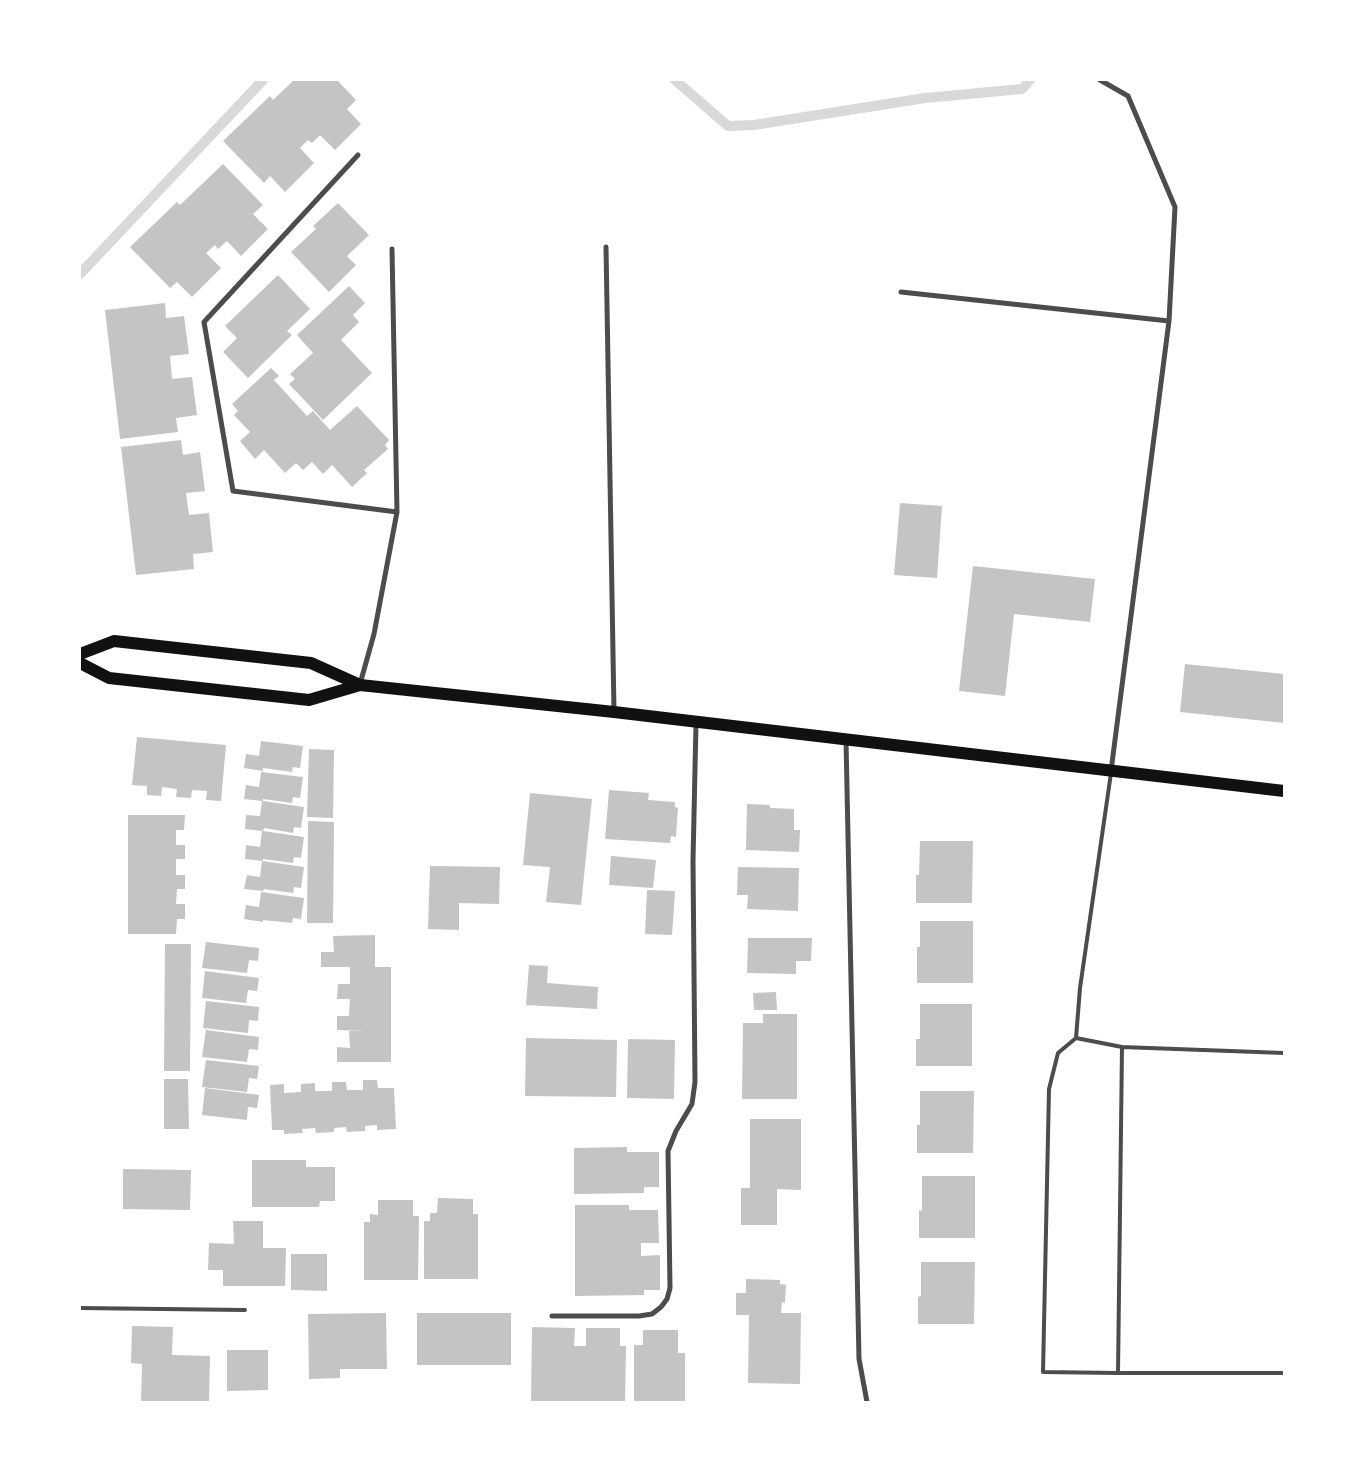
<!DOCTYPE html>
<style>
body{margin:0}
#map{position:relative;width:1364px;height:1482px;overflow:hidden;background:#fff;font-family:"DejaVu Sans",sans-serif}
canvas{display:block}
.frame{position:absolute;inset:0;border:81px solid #fff;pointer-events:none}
</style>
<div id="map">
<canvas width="1364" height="1482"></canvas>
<div class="frame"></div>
</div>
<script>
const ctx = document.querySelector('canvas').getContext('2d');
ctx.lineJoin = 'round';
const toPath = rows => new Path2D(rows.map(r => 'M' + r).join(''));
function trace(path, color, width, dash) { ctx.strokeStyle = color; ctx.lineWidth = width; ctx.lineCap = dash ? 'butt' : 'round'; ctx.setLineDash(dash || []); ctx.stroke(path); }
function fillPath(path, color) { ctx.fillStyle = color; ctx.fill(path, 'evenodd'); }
const stream = toPath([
 [675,80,728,126,754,125,925,98,1022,89,1030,80],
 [80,274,263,80]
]);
const building = toPath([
 [294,80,337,80,356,100,347,109,361,124,335,150,320,135,312,143,308,140,300,148,314,163,285,192,270,176,264,183,223,141,270,96,273,100],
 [223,164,263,205,253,214,268,229,241,256,227,241,218,249,215,245,206,253,221,268,192,297,177,282,170,288,130,247,177,202,180,205],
 [338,203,369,235,347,256,356,265,329,292,291,252,316,229,313,226],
 [278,275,310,309,287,331,292,335,248,378,223,352,237,338,225,326],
 [349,286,365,303,353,315,359,322,341,340,372,373,323,420,289,384,295,379,290,374,313,353,297,335],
 [165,303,166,318,184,316,189,354,170,356,172,379,192,377,197,415,176,418,178,432,120,439,105,310],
 [271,368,279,376,274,380,307,416,313,411,330,430,357,406,389,440,385,445,388,449,364,470,367,473,352,487,332,465,323,474,312,462,303,470,296,463,285,473,264,450,255,459,240,441,250,432,234,415,238,411,232,404],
 [181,440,183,455,200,452,205,491,186,493,189,515,209,513,213,552,193,554,194,569,136,575,121,447],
 [900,503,942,506,937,578,894,575],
 [973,566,1095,579,1090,622,1014,614,1005,696,959,691],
 [1185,664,1284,674,1284,723,1180,712],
 [137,737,226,745,221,801,206,800,207,791,192,790,191,798,176,797,177,789,162,787,161,796,147,795,147,786,132,785],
 [261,741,303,746,300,768,293,767,292,772,263,768,263,771,244,768,246,754,259,756],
 [309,749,334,750,333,818,307,817],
 [261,772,303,777,300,798,293,797,292,803,263,799,263,801,304,807,301,828,294,827,293,833,264,828,263,831,304,837,301,858,294,857,293,863,263,859,263,861,245,859,246,845,260,847,262,831,245,829,246,815,260,816,262,801,244,799,246,785,259,787],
 [609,790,649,793,648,800,675,802,675,807,678,808,676,837,671,836,670,843,605,839],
 [530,793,592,799,581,905,546,902,550,867,523,865],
 [747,804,770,805,770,808,794,809,794,830,800,830,799,852,746,850],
 [128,815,185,815,184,830,176,830,176,845,185,845,185,859,176,859,176,875,185,875,185,889,177,889,176,904,185,904,185,919,177,919,176,934,128,934],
 [308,821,334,822,333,923,307,923],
 [920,841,973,841,972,903,916,903,916,875,919,875],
 [611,856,656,860,653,888,609,885],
 [262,861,304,867,301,888,294,887,293,893,264,889,263,891,244,889,247,875,260,877],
 [430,866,500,867,499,904,459,903,459,930,428,929],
 [738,867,799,868,798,911,747,909,748,895,737,895],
 [647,890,675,891,672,935,645,934],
 [261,892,304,898,301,919,293,918,292,923,263,920,263,922,244,919,246,905,259,907],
 [920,921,973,921,973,983,917,983,917,947,920,947],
 [375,935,375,967,321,967,321,952,334,952,333,936],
 [748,938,812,938,811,961,796,961,796,974,747,973],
 [206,942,259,948,258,961,249,960,247,973,202,968],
 [165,944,191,944,190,1071,164,1071],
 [529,965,548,966,547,983,598,987,597,1009,526,1005],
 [350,967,391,967,391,1062,337,1062,337,1047,350,1048,349,1031,365,1031,337,1030,337,1016,349,1016,350,999,337,999,338,984,350,984],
 [205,971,259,978,257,991,248,990,246,1003,202,998],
 [776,992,777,1010,754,1010,753,993],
 [206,1001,259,1007,258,1021,249,1020,248,1033,203,1028],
 [920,1004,972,1004,972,1066,916,1066,916,1039,920,1039],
 [763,1014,797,1014,797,1099,742,1099,743,1023,763,1023],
 [206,1030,259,1037,258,1050,249,1049,247,1062,202,1057],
 [526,1038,617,1040,616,1097,525,1096],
 [628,1039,675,1040,674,1099,627,1098],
 [206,1060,259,1066,257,1079,249,1078,247,1092,202,1087],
 [164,1079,188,1079,189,1129,164,1129],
 [363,1080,377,1080,378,1088,394,1088,396,1129,377,1130,377,1125,365,1126,365,1131,347,1132,346,1127,334,1128,334,1132,316,1133,315,1128,302,1129,303,1133,284,1134,284,1130,272,1130,270,1085,284,1084,284,1093,301,1092,301,1084,315,1083,315,1091,332,1091,332,1082,346,1082,347,1090,363,1090],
 [205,1088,259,1095,257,1108,248,1107,247,1120,202,1115],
 [920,1091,974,1091,973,1153,917,1153,917,1125,920,1125],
 [750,1119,801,1119,801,1190,777,1189,777,1225,741,1225,741,1188,750,1188],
 [627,1147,627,1152,659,1152,659,1187,644,1187,644,1193,574,1194,574,1148],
 [252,1160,306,1160,306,1167,335,1167,335,1201,320,1201,319,1207,252,1207],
 [123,1169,191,1170,190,1210,123,1209],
 [922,1176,975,1176,975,1238,919,1238,919,1210,922,1211],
 [438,1198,473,1199,473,1214,478,1214,478,1279,424,1279,424,1221,430,1221,430,1213,437,1213],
 [378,1200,413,1200,413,1216,419,1216,418,1280,364,1280,364,1222,370,1222,370,1214,378,1215],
 [575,1205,629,1205,629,1210,658,1210,659,1243,641,1243,641,1256,660,1255,660,1290,644,1290,644,1295,575,1296],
 [233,1221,263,1221,263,1248,286,1248,285,1286,223,1286,223,1270,208,1270,209,1243,234,1244],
 [291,1254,327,1254,327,1291,291,1290],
 [921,1262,975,1262,974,1324,918,1324,918,1297,921,1296],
 [746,1279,780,1280,780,1284,786,1285,785,1303,782,1302,781,1313,801,1313,800,1384,748,1383,749,1315,736,1315,736,1293,746,1293],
 [386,1313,387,1369,340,1369,340,1378,309,1379,308,1314],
 [417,1313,511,1313,511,1365,417,1365],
 [132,1326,173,1327,172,1355,210,1356,209,1402,141,1402,142,1364,131,1363],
 [532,1327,575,1328,574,1346,586,1346,586,1328,620,1328,620,1346,626,1346,625,1402,531,1402],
 [643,1330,678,1330,678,1353,685,1353,685,1402,634,1402,634,1345,643,1345],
 [227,1350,268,1350,268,1390,227,1391]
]);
const service = toPath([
 [1111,773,1080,988,1076,1038,1122,1047,1284,1053],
 [1076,1038,1058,1053,1049,1089,1043,1372,1118,1373],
 [1122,1047,1118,1373,1284,1373],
 [80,1308,245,1310]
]);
const minor = toPath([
 [1100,80,1128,96,1175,207,1169,321,1111,771],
 [358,155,204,322,233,491,397,512],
 [606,247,614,711],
 [901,292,1169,321],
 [360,684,374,634,397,512,392,249],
 [846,741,859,1359,867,1402],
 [552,1316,639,1316,652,1314,661,1307,667,1299,670,1288,668,1151,676,1131,692,1104,695,1082,693,861,696,723]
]);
const primary = toPath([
 [80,654,114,641,311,663,360,685,614,712,1284,791],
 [80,663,109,678,309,700,360,685]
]);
trace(stream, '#d9d9d9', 10);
fillPath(building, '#c4c4c4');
trace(service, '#4c4c4c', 4);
trace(minor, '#4c4c4c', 5);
trace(primary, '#111', 12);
</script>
